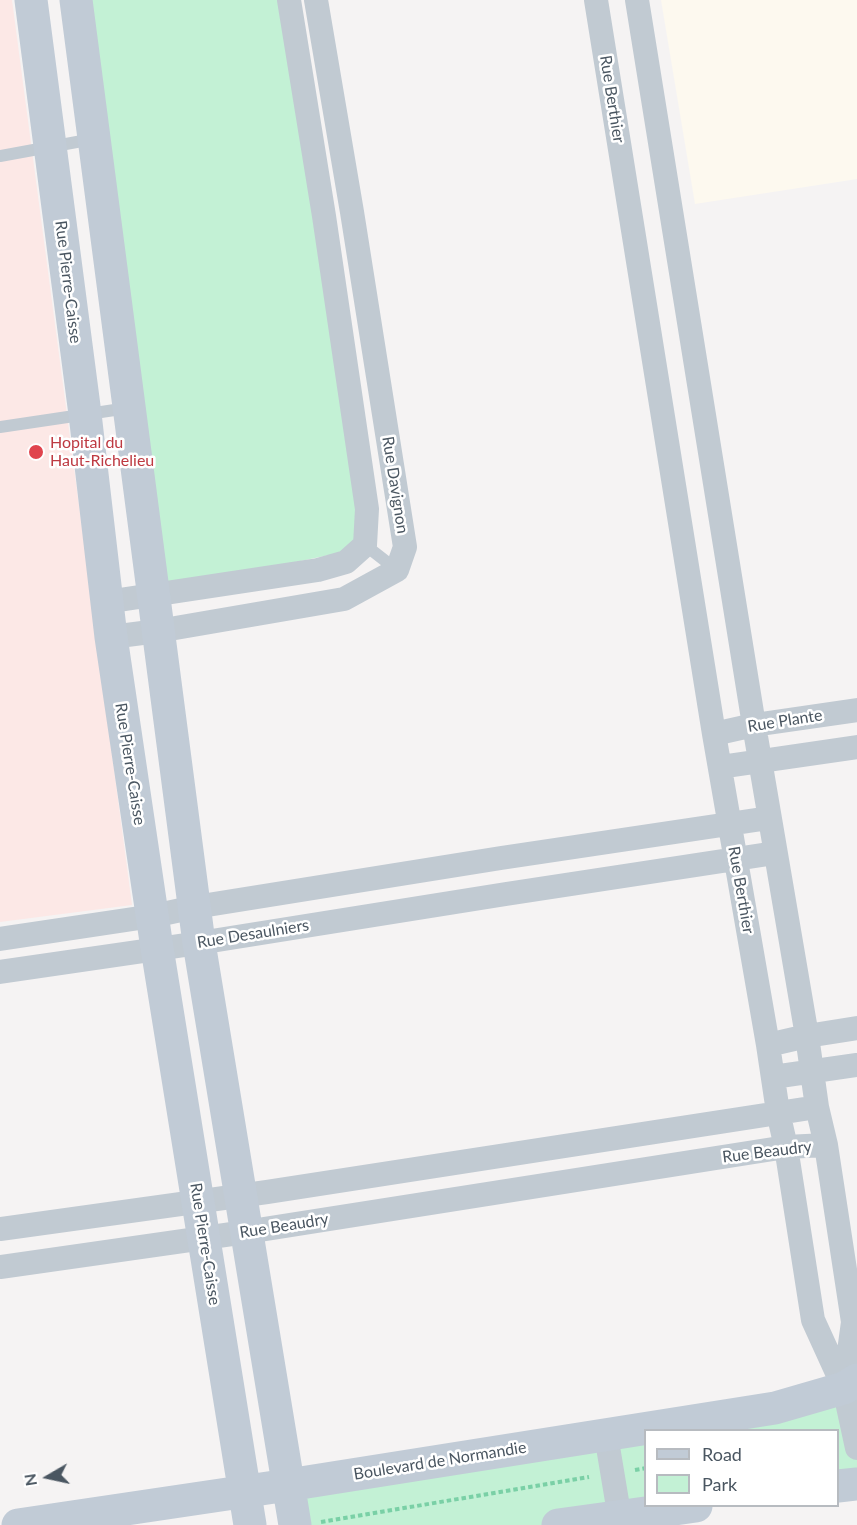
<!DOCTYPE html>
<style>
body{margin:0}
#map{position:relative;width:857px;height:1525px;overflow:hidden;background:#f5f3f3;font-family:Lato,sans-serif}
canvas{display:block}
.legend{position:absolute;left:644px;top:1429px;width:195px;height:78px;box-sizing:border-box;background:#fff;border:2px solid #b7bbc0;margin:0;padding:8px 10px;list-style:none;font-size:18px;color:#4a5661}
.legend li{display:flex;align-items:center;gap:12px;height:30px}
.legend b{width:30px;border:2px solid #b7bbc0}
.north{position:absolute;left:18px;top:1447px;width:60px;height:60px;-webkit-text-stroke:4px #fff;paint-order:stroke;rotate:261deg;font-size:16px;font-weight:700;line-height:24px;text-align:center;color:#4a5661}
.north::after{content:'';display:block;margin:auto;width:21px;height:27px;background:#4a5661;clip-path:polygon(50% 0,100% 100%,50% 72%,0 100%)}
</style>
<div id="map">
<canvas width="857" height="1525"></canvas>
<ul class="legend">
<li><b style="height:8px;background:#c1cbd6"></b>Road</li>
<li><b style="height:16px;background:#c3f1d5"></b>Park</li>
</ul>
<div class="north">N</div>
</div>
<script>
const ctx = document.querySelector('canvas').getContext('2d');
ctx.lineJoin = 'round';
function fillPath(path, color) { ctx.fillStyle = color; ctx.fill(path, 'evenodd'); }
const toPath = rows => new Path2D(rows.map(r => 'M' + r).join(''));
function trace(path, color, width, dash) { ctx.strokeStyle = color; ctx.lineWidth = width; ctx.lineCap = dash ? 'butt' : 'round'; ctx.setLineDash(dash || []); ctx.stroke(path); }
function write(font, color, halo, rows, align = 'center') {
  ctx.font = font + ' Lato,sans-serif'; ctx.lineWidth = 5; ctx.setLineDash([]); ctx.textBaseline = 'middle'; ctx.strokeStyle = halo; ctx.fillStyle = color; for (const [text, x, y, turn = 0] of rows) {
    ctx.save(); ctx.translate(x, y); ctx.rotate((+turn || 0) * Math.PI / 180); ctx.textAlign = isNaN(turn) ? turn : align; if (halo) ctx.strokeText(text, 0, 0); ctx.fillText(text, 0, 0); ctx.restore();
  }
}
const commercial = toPath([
 [661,0,857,0,857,179,695,204]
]);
const medical = toPath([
 [0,0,12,0,132,905,0,922]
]);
const green = toPath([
 [79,0,278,0,360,510,356,541,344,552,286,564,165,584],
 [857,1380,857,1484,838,1486,838,1430,646,1430,646,1506,567,1525,295,1525,288,1485]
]);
const path = toPath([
 [635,1470,646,1468],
 [321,1522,589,1477]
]);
const lane = toPath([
 [0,156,93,139],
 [0,427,128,408],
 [365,545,397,570]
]);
const street = toPath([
 [596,0,714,734,768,1045,778,1112,786,1147,813,1320,844,1388,857,1448],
 [637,0,754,725,807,1036,817,1107,826,1145,853,1322,844,1388],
 [106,602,318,570,346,562,365,545,367,509,324,216,289,0],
 [111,637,158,631,344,599,397,570,405,547,352,212,316,0],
 [714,734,754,725,857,710],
 [720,767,857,747],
 [0,939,153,916,195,907,501,858,769,818],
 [0,972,199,943,506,894,775,853],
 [768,1045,807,1036,857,1028],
 [773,1077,857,1065],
 [0,1229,267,1192,817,1107],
 [0,1267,246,1232,786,1147,826,1145],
 [606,1435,621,1525]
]);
const secondary = toPath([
 [31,0,85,414,111,637,157,948,250,1525],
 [76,0,199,943,295,1525],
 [838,1486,857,1484],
 [18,1525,288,1485,775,1408,844,1388,857,1380],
 [558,1525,696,1506]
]);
const markers = [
 [36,452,8,"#e0444e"]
];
const streetNames = [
 ["Rue Berthier",612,99,81],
 ["Rue Pierre-Caisse",68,282,83],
 ["Rue Davignon",395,485,81],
 ["Rue Plante",785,721,-9],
 ["Rue Pierre-Caisse",130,764,81],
 ["Rue Berthier",741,890,80],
 ["Rue Desaulniers",253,934,-9],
 ["Rue Beaudry",767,1152,-7],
 ["Rue Beaudry",284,1226,-9],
 ["Rue Pierre-Caisse",205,1244,81],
 ["Boulevard de Normandie",440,1461,-9]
];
const healthNames = [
 ["Hopital du",50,443],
 ["Haut-Richelieu",50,461]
];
fillPath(commercial, '#fdf9ef');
fillPath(medical, '#fce8e6');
fillPath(green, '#c3f1d5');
trace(path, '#7ad0a6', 4, [4.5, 3]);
trace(lane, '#c1cad2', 12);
trace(street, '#c1cad2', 24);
trace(secondary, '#c1cbd6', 33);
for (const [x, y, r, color] of markers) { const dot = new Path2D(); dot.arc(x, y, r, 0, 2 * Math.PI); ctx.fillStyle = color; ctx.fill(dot); trace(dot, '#fff', 2); }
write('16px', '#4a5661', '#fff', streetNames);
write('16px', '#be3a42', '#fff', healthNames, 'left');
</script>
